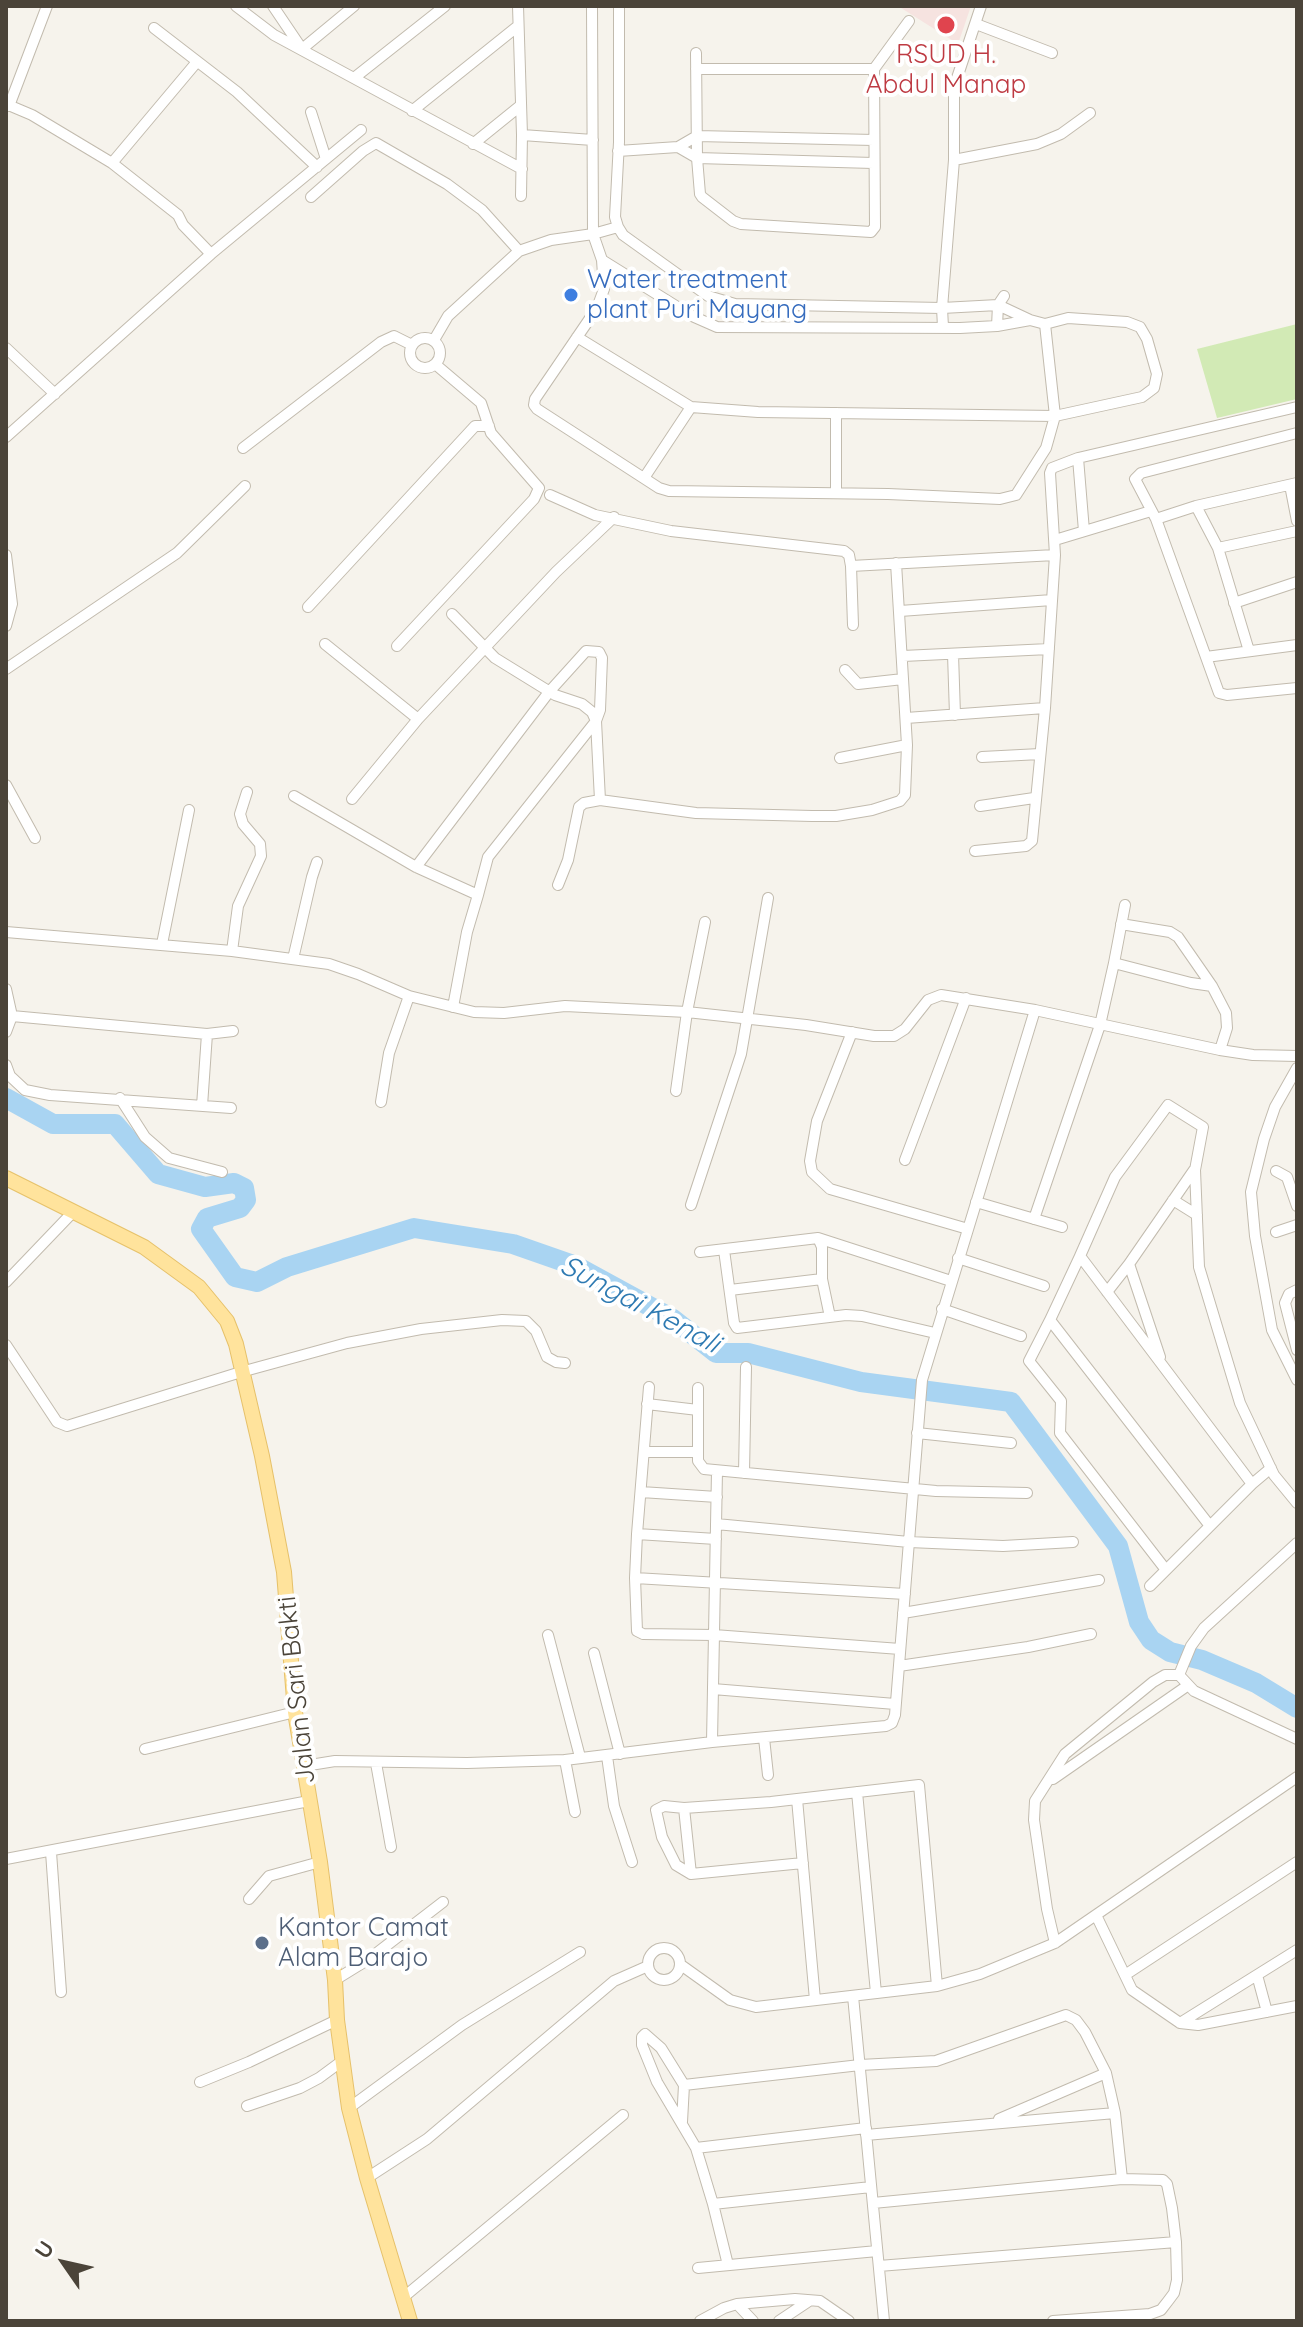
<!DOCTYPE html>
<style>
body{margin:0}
#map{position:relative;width:1303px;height:2327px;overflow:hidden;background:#f6f3ec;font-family:Quicksand,sans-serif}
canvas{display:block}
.frame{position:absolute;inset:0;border:8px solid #4b4439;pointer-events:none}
.north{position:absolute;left:24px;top:2223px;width:80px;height:80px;-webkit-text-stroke:6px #fff;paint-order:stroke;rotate:304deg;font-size:22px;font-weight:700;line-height:32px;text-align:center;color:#4b4439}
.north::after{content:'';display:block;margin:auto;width:28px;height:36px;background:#4b4439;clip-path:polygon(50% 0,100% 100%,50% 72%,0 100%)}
</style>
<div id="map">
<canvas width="1303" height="2327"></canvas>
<div class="frame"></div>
<div class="north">U</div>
</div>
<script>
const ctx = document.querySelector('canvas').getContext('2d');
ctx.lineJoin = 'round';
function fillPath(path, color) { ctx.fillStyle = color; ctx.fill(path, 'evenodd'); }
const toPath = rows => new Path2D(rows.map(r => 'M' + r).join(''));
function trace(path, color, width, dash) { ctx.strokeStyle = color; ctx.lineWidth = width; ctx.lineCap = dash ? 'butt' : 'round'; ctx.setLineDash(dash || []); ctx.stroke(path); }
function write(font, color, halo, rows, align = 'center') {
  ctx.font = font + ' Quicksand,sans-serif'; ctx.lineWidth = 8; ctx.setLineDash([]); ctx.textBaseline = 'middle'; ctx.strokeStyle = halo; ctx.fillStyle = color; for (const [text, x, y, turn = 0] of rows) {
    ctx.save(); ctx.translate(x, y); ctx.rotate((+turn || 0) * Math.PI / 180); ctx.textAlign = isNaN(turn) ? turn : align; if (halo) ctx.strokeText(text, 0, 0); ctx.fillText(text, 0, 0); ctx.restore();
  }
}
const medical = toPath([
 [898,6,971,6,958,44]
]);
const green = toPath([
 [1297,324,1297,399,1217,418,1197,349]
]);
const river = toPath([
 [6,1098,53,1124,115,1124,158,1174,205,1187,234,1183,244,1188,246,1200,240,1208,207,1218,201,1229,235,1277,257,1282,287,1267,414,1228,513,1244,576,1266,673,1319,716,1353,748,1353,861,1382,1011,1402,1118,1546,1139,1622,1151,1640,1170,1652,1202,1660,1256,1683,1297,1708]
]);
const minor = toPath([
 [236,6,274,35,522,169],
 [273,6,302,49,354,6],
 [518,6,522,135,521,196],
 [592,6,593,234,602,260,692,316,717,327,960,328,997,326,1030,320],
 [976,24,1052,53],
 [154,28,237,92,317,167],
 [696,53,697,158,700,194,702,197,733,221,741,224,871,232,875,227,874,69,909,21],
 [696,69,874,69],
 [354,78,445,6],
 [6,104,32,115,112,163,178,215,183,225,211,254],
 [9,106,47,6],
 [412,111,518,26],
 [311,112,326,159],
 [522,135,593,140],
 [473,144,520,106],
 [678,147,697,158,873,163],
 [618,151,678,147,697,136,874,140],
 [954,160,1037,144,1061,134,1090,113],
 [112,163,196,63],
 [311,197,363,151,376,143,447,184,482,210,519,251],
 [602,260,604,289,597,308,535,399,534,405,537,409,659,488,669,491,888,494,1000,499,1016,495,1046,448,1055,416,1045,324],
 [997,326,998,305,1004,296],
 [943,327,942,308,954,160,954,87,981,6],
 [577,337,691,407,758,412,1055,416,1142,397,1154,388,1157,374,1147,339,1140,327,1127,322,1068,318,1045,324,1030,320,998,305,942,308,735,304,708,296,623,235,618,227,615,217,619,142,619,6],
 '410 353a15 15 0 1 1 30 0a15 15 0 1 1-30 0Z',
 [434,340,448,316,519,251,551,240,593,234,618,227],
 [6,348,55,394],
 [836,413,836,493],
 [1297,433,1141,473,1135,479,1156,519,1219,693,1227,695,1297,688],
 [6,437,211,254,361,130],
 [243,448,381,342,394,336,412,345],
 [1078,458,1084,531],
 [644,478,691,407],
 [1290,485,1297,521],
 [550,495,595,515,671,531,844,551,849,555,851,566,1055,555],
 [1196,506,1218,548,1249,651],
 [1156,519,1196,506,1297,483],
 [1055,540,1151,511],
 [1218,548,1297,531],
 [6,555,12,604,6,626],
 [851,566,853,625],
 [1234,603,1297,582],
 [308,607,475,426,489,426],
 [900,611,1052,600],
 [452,614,495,658,555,695,582,704,592,712,596,721,600,800,584,803,579,807,568,860,558,885],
 [325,644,418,719],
 [397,646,534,499,539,488,491,433,481,403,435,364],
 [953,654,955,715],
 [903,656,1049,649],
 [1206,657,1297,645],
 [6,669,177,553,245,486],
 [845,670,858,684,903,679],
 [906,718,1045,708],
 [982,757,1040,754],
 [840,758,907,745],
 [6,785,35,838],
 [294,796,416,867,478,895,467,932,453,1007],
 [352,799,418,719,556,572,614,517],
 [600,800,696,813,812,816,836,816,872,810,900,801,905,795,907,745,896,563],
 [980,806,1034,798],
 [975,851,1026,846,1032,841,1045,708,1055,555,1050,473,1052,468,1078,458,1297,407],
 [416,867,549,692,586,651,599,652,602,658,600,710,596,721,488,857,478,895],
 [1121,924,1170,932,1178,937,1212,986,1226,1013,1227,1028,1220,1050],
 [6,932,232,951,329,964,358,974,409,996,474,1012,504,1013,565,1006,687,1012,806,1025,874,1036,894,1036,905,1029,928,1000,941,995,1035,1010,1220,1050,1253,1055,1297,1056],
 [162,944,189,810],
 [232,951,238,906,261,856,260,844,243,824,240,814,247,792],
 [293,959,312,877,317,862],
 [1114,963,1125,905],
 [6,989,12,1016,6,1032],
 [12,1016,207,1034,233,1031],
 [852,1032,817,1121,810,1161,812,1172,830,1189,968,1229],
 [6,1065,10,1076,25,1090,50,1095,231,1108],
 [1297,1068,1275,1107,1264,1139,1251,1192,1255,1236,1272,1330,1297,1380],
 [676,1091,687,1012,705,922],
 [120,1098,145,1137,169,1158,222,1172],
 [381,1102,389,1053,409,996],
 [202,1106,207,1034],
 [905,1160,966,998],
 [1276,1171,1287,1177,1297,1206],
 [1173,1200,1197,1215],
 [976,1202,1062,1227],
 [691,1205,741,1054,768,898],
 [1034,1219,1100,1025,1114,963,1191,983,1212,986],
 [1276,1232,1297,1225],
 [818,1238,822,1247,822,1279,830,1317],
 [724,1250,734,1323,737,1328,846,1315,862,1316,935,1333],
 [700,1252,818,1238,951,1281],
 [1080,1256,1050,1320,1210,1526],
 [958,1258,1044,1286],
 [6,1282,74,1211],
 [730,1290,822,1279],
 [1297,1290,1289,1294,1285,1303,1297,1350],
 [1107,1292,1129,1264],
 [942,1309,1021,1336],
 [1050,1320,1029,1361,1061,1401,1060,1433,1166,1570],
 [6,1345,57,1422,67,1426,241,1372,347,1343,421,1329,502,1320,526,1321,536,1331,547,1357,556,1362,565,1363],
 [1160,1357,1129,1264,1194,1170],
 [649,1387,637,1534,635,1578,637,1631,643,1634,714,1635,900,1649],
 [698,1388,698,1461,704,1469,936,1491,1027,1493],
 [647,1404,698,1410],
 [917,1433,1011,1443],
 [644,1452,698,1452],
 [1271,1468,1252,1484,1080,1256,1115,1177,1168,1105,1203,1127,1195,1170,1199,1267,1240,1403,1274,1475,1297,1503],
 [744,1473,746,1367],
 [641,1492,717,1497],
 [716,1524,909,1542,1003,1546,1073,1542],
 [637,1534,716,1539],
 [1297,1543,1204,1628,1191,1646,1179,1675,1194,1691,1297,1739],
 [635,1578,905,1594],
 [1150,1586,1252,1484],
 [903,1613,1099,1580],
 [548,1635,580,1757],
 [594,1653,620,1754],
 [899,1666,1028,1647,1091,1634],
 [713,1689,895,1704],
 [764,1738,768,1775],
 [712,1742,717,1471],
 [145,1749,295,1712],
 [607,1756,614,1806,632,1862],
 [565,1760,575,1812],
 [376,1763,391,1847],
 [304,1766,335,1761,467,1763,565,1760,712,1742,886,1726,892,1723,895,1715,922,1380,1035,1010],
 [1053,1779,1187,1686],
 [857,1792,876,1993],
 [797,1799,815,2000],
 [684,1808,691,1874,803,1863],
 [51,1852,61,1992],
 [6,1859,309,1801],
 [691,1874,676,1865,662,1837,656,1810,664,1806,684,1808,771,1802,919,1785,937,1986],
 [249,1899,269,1876,320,1862],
 [1096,1915,1132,1990,1180,2023,1198,2025,1297,2006],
 [1055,1943,1047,1909,1034,1820,1035,1801,1065,1754,1153,1682,1165,1675,1179,1675],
 '648 1964a16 16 0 1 1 32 0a16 16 0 1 1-32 0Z',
 [681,1965,730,2000,756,2007,937,1986,980,1974,1055,1943,1297,1777],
 [1125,1975,1297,1862],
 [1257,1975,1267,2012],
 [335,1980,369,1959,443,1902],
 [853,1996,884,2321],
 [1180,2023,1297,1950],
 [200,2082,249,2062,337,2020],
 [684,2085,860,2065,936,2061,1066,2015,1076,2020,1085,2032,1106,2073,1115,2113,1122,2179],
 [247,2106,300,2088,319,2078,342,2061],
 [349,2108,462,2025,580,1952],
 [999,2119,1106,2073],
 [682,2122,684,2085,661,2048,645,2034,642,2037,642,2045,657,2082,696,2148,713,2204,728,2265],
 [866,2135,1115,2113],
 [696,2148,866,2128],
 [367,2178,427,2139,614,1981,648,1966],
 [873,2203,1122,2179,1163,2180,1167,2184,1172,2208,1176,2242,1177,2280,1174,2293,1168,2301,1161,2310,1150,2314,1053,2321],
 [713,2204,871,2187],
 [879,2266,1176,2242],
 [698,2268,877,2251],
 [405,2296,623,2115],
 [737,2304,753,2321],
 [700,2321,724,2308,737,2304,795,2299,820,2301,849,2321],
 [779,2321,809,2301]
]);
const major = toPath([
 [6,1178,144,1247,199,1287,227,1321,236,1344,262,1456,284,1572,295,1712,320,1862,335,1980,337,2020,349,2108,367,2178,410,2321]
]);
const markers = [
 [946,25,10,"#e0444e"],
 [571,295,8,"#3f7fe0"],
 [262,1943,8,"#5c6f8a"]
];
const healthNames = [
 ["RSUD H.",946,55],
 ["Abdul Manap",946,85]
];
const shopNames = [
 ["Water treatment",587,280],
 ["plant Puri Mayang",587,310]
];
const streetNames = [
 ["Jalan Sari Bakti",297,1690,-96]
];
const serviceNames = [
 ["Kantor Camat",278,1928],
 ["Alam Barajo",278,1958]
];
const waterNames = [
 ["Sungai Kenali",640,1305,28]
];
fillPath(medical, '#f6e3e0');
fillPath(green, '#d2eab5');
trace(river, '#a9d4f2', 20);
trace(minor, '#c2bbae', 12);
trace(major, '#e6c16a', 16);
trace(minor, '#fff', 10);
trace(major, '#ffe39c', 14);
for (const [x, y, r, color] of markers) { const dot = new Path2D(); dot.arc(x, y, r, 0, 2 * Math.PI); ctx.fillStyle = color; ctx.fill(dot); trace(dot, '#fff', 3); }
write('26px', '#be3a42', '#fff', healthNames);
write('26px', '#366cbe', '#fff', shopNames, 'left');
write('26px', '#4b4439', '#fff', streetNames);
write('26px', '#4e5e75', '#fff', serviceNames, 'left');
write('italic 28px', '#2e7ab2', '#fff', waterNames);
</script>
